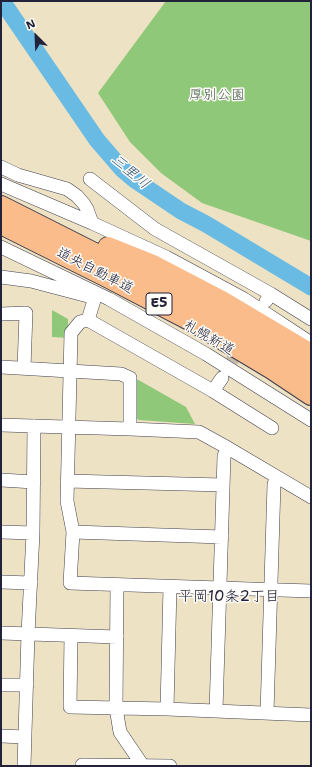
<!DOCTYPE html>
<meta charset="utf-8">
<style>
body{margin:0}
#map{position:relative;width:312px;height:767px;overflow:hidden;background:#ede2c3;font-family:"Shantell Sans",sans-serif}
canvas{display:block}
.frame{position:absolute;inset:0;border:2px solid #22223b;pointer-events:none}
.north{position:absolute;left:16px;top:16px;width:40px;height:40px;-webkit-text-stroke:3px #fdfcf7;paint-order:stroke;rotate:336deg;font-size:11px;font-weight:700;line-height:16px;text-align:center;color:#22223b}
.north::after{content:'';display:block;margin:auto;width:14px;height:18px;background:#22223b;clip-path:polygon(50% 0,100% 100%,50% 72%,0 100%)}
</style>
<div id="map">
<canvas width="312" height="767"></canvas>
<div class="frame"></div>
<div class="north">N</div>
</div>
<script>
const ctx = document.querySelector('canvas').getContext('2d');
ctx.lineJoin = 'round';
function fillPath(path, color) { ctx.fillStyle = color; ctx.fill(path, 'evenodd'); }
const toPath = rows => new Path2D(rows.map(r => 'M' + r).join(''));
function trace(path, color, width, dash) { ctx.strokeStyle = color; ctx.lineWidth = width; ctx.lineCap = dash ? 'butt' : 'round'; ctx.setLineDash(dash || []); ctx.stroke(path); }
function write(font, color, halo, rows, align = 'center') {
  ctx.font = font + ' "Shantell Sans","Klee One",sans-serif'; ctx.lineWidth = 3; ctx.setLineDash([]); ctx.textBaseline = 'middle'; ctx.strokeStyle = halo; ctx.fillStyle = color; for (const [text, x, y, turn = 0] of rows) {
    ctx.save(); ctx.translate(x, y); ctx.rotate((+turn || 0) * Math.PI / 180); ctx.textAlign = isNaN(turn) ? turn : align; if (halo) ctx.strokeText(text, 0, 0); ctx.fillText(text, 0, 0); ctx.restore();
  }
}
const green = toPath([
 [166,1,311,1,311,241,202,203,161,173,130,142,98,93],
 [52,310,68,319,68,338,52,337],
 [135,378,186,407,195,424,139,420,135,418]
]);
const river = toPath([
 [2,1,97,140,122,169,135,180,181,211,206,224,311,287]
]);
const minorTunnel = toPath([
 [222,378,242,343]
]);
const minor = toPath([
 [1,167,18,175,67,189,77,196,84,204,87,209,92,223],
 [90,179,155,229,271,294],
 [1,184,92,223,166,257,244,299,311,343],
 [1,247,109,299,206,354,311,420],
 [1,277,31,281,88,296],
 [95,297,88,320,80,322,71,333,67,501,73,532,70,583,311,591],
 [266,301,271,294,311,319],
 [1,314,26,313,24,368],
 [88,320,213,391,272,428],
 [1,367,121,374,130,378,130,429],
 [213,391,222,378],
 [1,425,130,429,199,432,228,448,311,497],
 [1,480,34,482],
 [67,481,223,485],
 [1,532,33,533],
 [73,532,222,537],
 [1,582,31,583],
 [117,585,116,708,120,732,143,766],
 [1,633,117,637],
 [71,636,70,707,167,709,311,715],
 [1,685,27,685],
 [167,709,170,587],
 [216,711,224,456,228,448],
 [267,713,274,484,277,477],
 [1,736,25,737],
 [24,766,28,634,33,533,34,426],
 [82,766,82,765,170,766]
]);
const highway = toPath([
 [1,206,116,264,206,312,311,376],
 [1,224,107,277,195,323,272,369,311,395],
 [108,247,153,265,222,301,311,354]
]);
const shields = [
 [159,304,26]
];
const shieldNames = [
 ["E5",159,304]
];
const parkNames = [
 ["厚別公園",217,95]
];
const streetNames = [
 ["道央自動車道",95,271,27],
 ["札幌新道",209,338,30]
];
const waterNames = [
 ["三里川",130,172,40]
];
const neighbourhoodNames = [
 ["平岡10条2丁目",229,597]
];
fillPath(green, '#90c87a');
trace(river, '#69bbe4', 17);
trace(minorTunnel, '#c4bca8', 13, [13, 6]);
trace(minor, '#403f4f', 14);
trace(highway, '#403f4f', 22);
trace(minor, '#fff', 13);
trace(highway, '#fabc8b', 20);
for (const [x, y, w] of shields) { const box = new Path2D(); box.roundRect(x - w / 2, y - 11, w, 22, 3); ctx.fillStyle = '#fdfcf7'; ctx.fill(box); trace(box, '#22223b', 1); }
write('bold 13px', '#22223b', null, shieldNames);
write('14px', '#485c51', '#fdfcf7', parkNames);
write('14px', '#22223b', '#fdfcf7', streetNames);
write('italic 15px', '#3b5876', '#fdfcf7', waterNames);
write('15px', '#22223b', '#fdfcf7', neighbourhoodNames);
</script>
